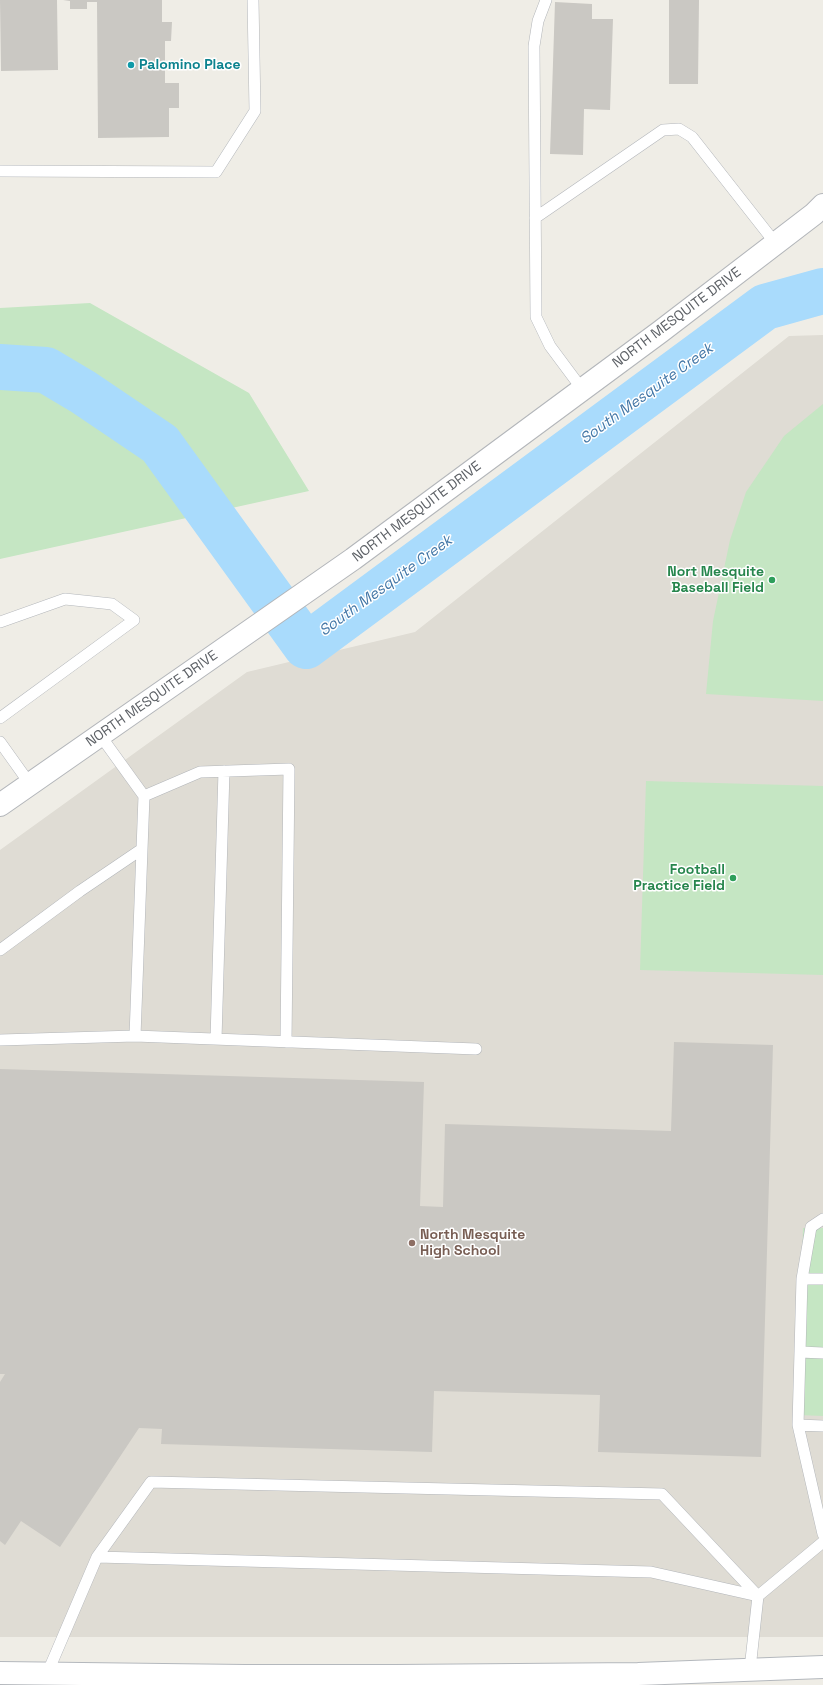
<!DOCTYPE html>
<style>
body{margin:0}
canvas{display:block;background:#efede6}
</style>
<canvas width="823" height="1685"></canvas>
<script>
const ctx = document.querySelector('canvas').getContext('2d');
ctx.lineJoin = 'round';
function fillPath(path, color) { ctx.fillStyle = color; ctx.fill(path, 'evenodd'); }
const toPath = rows => new Path2D(rows.map(r => 'M' + r).join(''));
function trace(path, color, width, dash) { ctx.strokeStyle = color; ctx.lineWidth = width; ctx.lineCap = dash ? 'butt' : 'round'; ctx.setLineDash(dash || []); ctx.stroke(path); }
function write(font, color, halo, rows, align = 'center') {
  ctx.font = font + ' "Space Grotesk",sans-serif'; ctx.lineWidth = 3; ctx.setLineDash([]); ctx.textBaseline = 'middle'; ctx.strokeStyle = halo; ctx.fillStyle = color; for (const [text, x, y, turn = 0] of rows) {
    ctx.save(); ctx.translate(x, y); ctx.rotate((+turn || 0) * Math.PI / 180); ctx.textAlign = isNaN(turn) ? turn : align; if (halo) ctx.strokeText(text, 0, 0); ctx.fillText(text, 0, 0); ctx.restore();
  }
}
const education = toPath([
 [823,335,823,1637,0,1637,0,850,247,672,415,632,789,336]
]);
const green = toPath([
 [90,303,249,393,309,491,0,559,0,308],
 [823,404,823,701,706,694,713,621,730,540,746,492,784,436],
 [646,781,823,786,823,975,640,970],
 [803,1228,823,1228,823,1416,798,1415]
]);
const river = toPath([
 [0,367,46,370,83,392,160,444,306,646,765,307,823,291]
]);
const building = toPath([
 [0,0,57,0,58,70,1,71],
 [63,0,162,0,162,22,172,22,171,41,165,41,165,83,179,83,179,108,169,108,169,137,98,138,97,2,87,2,87,9,70,9,70,1],
 [669,0,699,0,698,84,669,84],
 [555,2,592,4,592,19,613,19,610,110,584,109,583,155,550,154],
 [674,1042,773,1045,761,1457,598,1452,600,1395,434,1391,432,1452,161,1444,162,1429,139,1428,60,1547,21,1521,5,1545,0,1541,0,1382,5,1374,0,1374,0,1069,424,1082,420,1206,443,1207,445,1124,671,1131]
]);
const service = toPath([
 [546,0,538,21,534,46,536,317,550,346,582,389],
 [0,171,216,172,255,111,253,0],
 [535,218,663,130,679,129,692,137,776,244],
 [0,622,65,599,112,604,134,620,0,718],
 [100,735,144,796,135,1036,476,1049],
 [0,742,30,784],
 [144,796,200,772,289,769,286,1042],
 [0,950,80,891,142,849],
 [216,1039,224,771],
 [0,1040,135,1036],
 [802,1279,823,1279],
 [800,1352,823,1353],
 [798,1425,802,1279,811,1227,823,1219],
 [823,1426,798,1425,823,1534],
 [97,1557,651,1572,758,1596],
 [750,1669,758,1596,823,1542],
 [47,1674,97,1557,151,1482,662,1494,758,1596]
]);
const tertiary = toPath([
 [0,805,353,559,660,332,814,214,823,205]
]);
const secondary = toPath([
 [0,1673,245,1676,396,1676,638,1674,823,1667]
]);
const markers = [
 [131,65,4,"#0f9aa8"],
 [772,580,4,"#2e9e5b"],
 [733,878,4,"#2e9e5b"],
 [412,1243,4,"#8d6e63"]
];
const cultureNames = [
 ["Palomino Place",139,65]
];
const streetNames = [
 ["NORTH MESQUITE DRIVE",677,318,-37],
 ["NORTH MESQUITE DRIVE",417,512,-37],
 ["NORTH MESQUITE DRIVE",152,699,-35]
];
const leisureNames = [
 ["Nort Mesquite",764,572],
 ["Baseball Field",764,588],
 ["Football",725,870],
 ["Practice Field",725,886]
];
const educationNames = [
 ["North Mesquite",420,1235],
 ["High School",420,1251]
];
const waterNames = [
 ["South Mesquite Creek",647,394,-36],
 ["South Mesquite Creek",386,586,-36]
];
fillPath(education, '#dfdcd4');
fillPath(green, '#c5e6c3');
trace(river, '#a9dbfc', 46);
fillPath(building, '#cac8c3');
trace(service, '#b3b6ba', 12);
trace(tertiary, '#b3b6ba', 24);
trace(secondary, '#b4b8bd', 24);
trace(service, '#fff', 11);
trace(tertiary, '#fff', 22);
trace(secondary, '#fff', 22);
for (const [x, y, r, color] of markers) { const dot = new Path2D(); dot.arc(x, y, r, 0, 2 * Math.PI); ctx.fillStyle = color; ctx.fill(dot); trace(dot, '#fff', 1.5); }
write('bold 14px', '#0d838f', '#fff', cultureNames, 'left');
write('14px', '#5d6166', '#fff', streetNames);
write('bold 14px', '#27864d', '#fff', leisureNames, 'right');
write('bold 14px', '#785e54', '#fff', educationNames, 'left');
write('italic 15px', '#4276a6', '#fff', waterNames);
</script>
